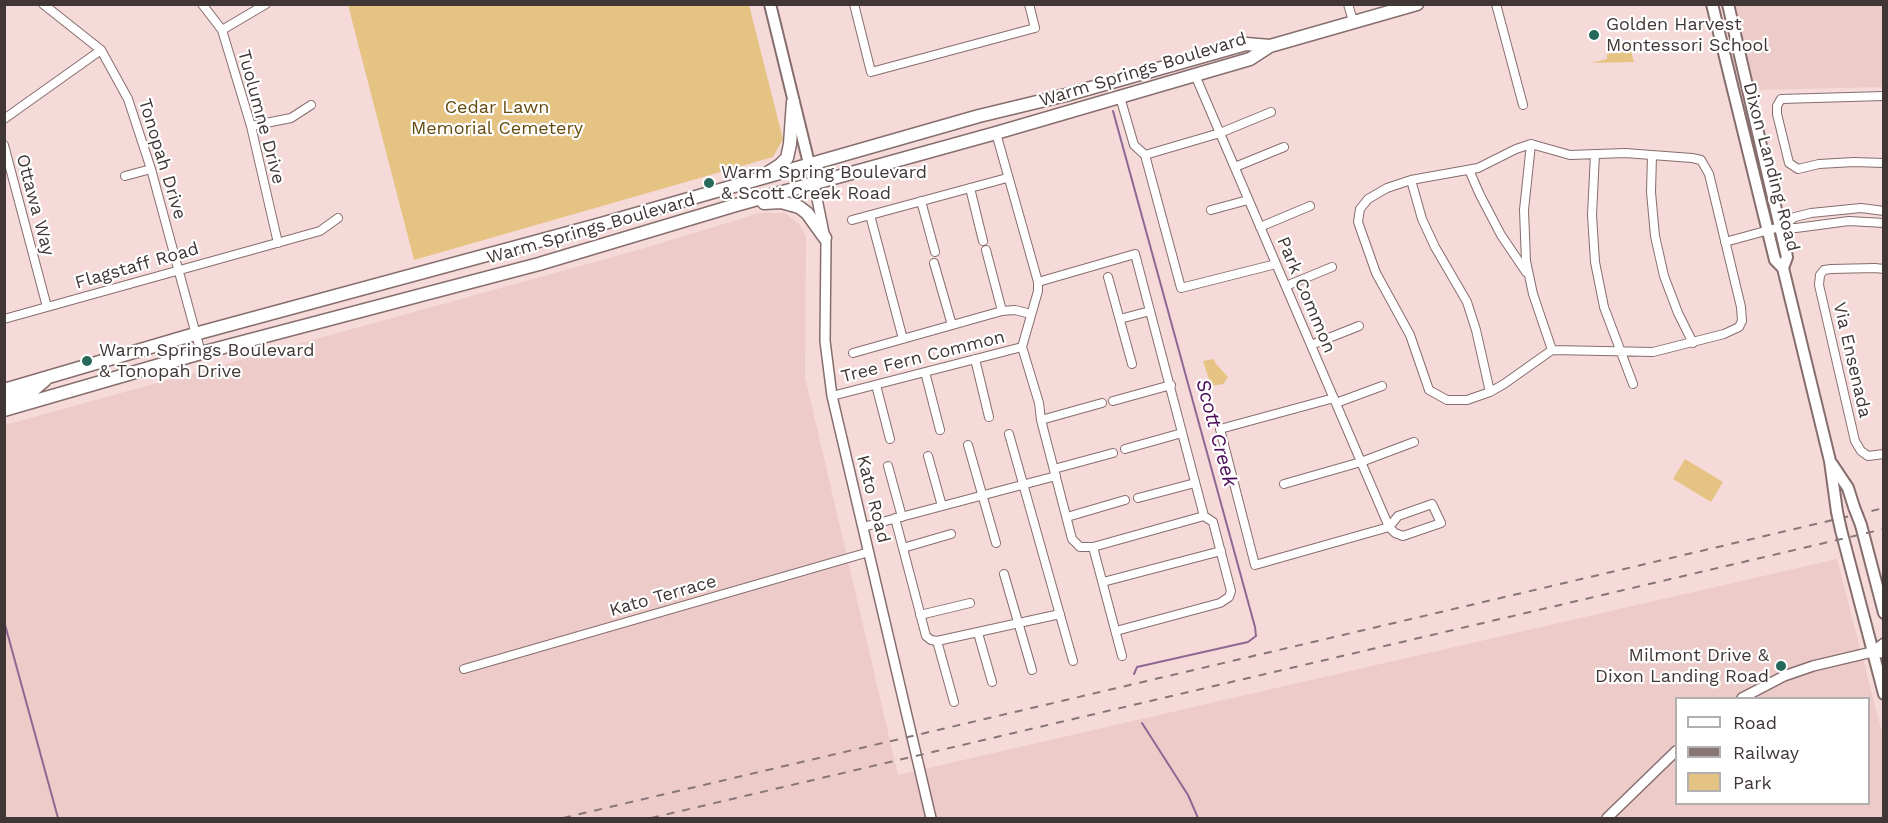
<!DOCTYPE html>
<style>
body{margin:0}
#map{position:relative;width:1888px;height:823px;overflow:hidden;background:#f5dad9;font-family:"Work Sans",sans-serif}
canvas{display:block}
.frame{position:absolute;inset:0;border:6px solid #413636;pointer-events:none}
.legend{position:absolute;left:1675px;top:697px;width:195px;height:108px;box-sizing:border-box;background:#fff;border:2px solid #b3afaf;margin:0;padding:8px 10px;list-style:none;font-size:18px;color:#413636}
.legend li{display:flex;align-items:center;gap:12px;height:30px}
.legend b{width:30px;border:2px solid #b3afaf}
</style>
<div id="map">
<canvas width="1888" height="823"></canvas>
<div class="frame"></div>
<ul class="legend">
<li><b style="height:8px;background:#fff"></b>Road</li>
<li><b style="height:8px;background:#887676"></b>Railway</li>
<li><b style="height:16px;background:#e5c383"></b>Park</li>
</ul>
</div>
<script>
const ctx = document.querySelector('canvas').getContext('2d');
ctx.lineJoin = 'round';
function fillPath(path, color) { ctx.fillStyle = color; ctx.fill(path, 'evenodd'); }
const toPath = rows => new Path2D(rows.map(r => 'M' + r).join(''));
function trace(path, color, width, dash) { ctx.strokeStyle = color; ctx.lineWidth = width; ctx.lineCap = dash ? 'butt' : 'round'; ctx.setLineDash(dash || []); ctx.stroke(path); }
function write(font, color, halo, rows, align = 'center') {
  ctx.font = font + ' "Work Sans",sans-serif'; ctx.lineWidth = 4.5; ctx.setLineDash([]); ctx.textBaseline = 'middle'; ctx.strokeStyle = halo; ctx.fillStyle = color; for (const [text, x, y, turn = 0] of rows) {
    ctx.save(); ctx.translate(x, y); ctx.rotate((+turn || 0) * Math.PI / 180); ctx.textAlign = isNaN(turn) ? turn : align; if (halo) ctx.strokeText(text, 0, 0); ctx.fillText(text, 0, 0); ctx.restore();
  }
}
const built = toPath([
 [1733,5,1883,5,1883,87,1753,90],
 [760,213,785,213,799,224,806,236,805,377,898,775,1837,559,1884,740,1883,818,5,818,5,425,638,250],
 [1676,698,1868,698,1868,804,1676,804]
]);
const green = toPath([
 [348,5,749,5,783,139,773,157,414,260],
 [1629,43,1634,62,1591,63,1607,59,1607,54,1616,52,1614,46],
 [1214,359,1216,364,1228,377,1223,384,1211,386,1203,361],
 [1685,459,1723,482,1711,502,1673,479]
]);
const stream = toPath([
 [1113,111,1255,627,1256,636,1248,642,1137,667,1134,674],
 [4,621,58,818],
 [1142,723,1188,795,1198,818]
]);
const minor = toPath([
 [43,4,101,50,128,99,151,169,201,353],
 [202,4,222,30,251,126,278,243],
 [854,4,871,72,1035,28,1029,4],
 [1348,4,1353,21],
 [1496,4,1523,105],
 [222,30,266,4],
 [1195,75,1389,527,1395,533,1403,536,1441,523,1432,504,1398,516,1389,527],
 [1884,96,1781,99,1777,106,1777,114,1789,163,1798,169,1819,164,1854,162,1884,163],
 [1120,97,1134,145,1145,155,1181,288,1276,264],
 [4,119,101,50],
 [251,126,291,118,311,105],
 [996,133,1038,282,1038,291,1022,347,1039,403,1041,420,1072,539,1080,547,1093,547,1204,516],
 [1531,144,1570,155,1625,153,1692,158,1701,160,1709,174,1741,307,1742,321,1739,327,1724,334,1653,352,1552,350,1504,384,1490,392,1467,400,1447,400,1429,390,1410,335,1376,273,1358,222,1360,209,1368,199,1387,188,1411,180,1478,168,1516,149,1531,144],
 [1531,144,1524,210,1526,261,1533,294,1552,350],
 [4,145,47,307],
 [1595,154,1592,215,1595,262,1604,307,1633,384],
 [1145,155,1220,133,1271,112],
 [1652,155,1651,192,1655,236,1664,276,1678,313,1693,343],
 [1235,167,1284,147],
 [1469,170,1480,195,1501,235,1526,272],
 [125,176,151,169],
 [1411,180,1422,219,1435,247,1467,302,1476,330,1490,392],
 [970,188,983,241],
 [921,201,935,252],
 [1211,210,1248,200],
 [870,215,903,339],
 [852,220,1007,178],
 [1260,227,1310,206],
 [1781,227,1795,217,1811,213,1861,208,1884,211],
 [1725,242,1780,227,1796,228,1849,221,1884,223],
 [986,250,1002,311],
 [934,263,952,325],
 [1884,269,1875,268,1831,269,1824,270,1820,275,1819,285,1855,441,1861,451,1868,456,1884,454],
 [1108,277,1132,364],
 [1038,282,1135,254,1204,516,1213,522,1231,591,1229,597,1220,603,1116,631],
 [1286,286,1332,267],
 [4,319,320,231,338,218],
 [1120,319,1150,311],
 [1311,345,1359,326],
 [853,353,1002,311,1015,310,1031,314],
 [975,359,989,417],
 [925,372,940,430],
 [876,385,890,439],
 [832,396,1022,347],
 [1334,398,1220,429,1255,565,1389,527],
 [1113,401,1171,385],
 [1336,403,1382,386],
 [1041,420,1102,403],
 [1009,434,1073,661],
 [968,445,996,543],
 [1125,449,1182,433],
 [928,456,942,506],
 [888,466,902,517],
 [1054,469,1113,453],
 [1284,484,1361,462,1414,442],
 [1138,498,1195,483],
 [1067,517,1125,500],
 [895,518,926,636,931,640,937,641,1060,614],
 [863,527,1056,476],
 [1093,547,1122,656],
 [903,548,951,534],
 [1004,574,1032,670],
 [1103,582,1221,551],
 [920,615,970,603],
 [978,633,992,682],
 [937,641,954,702],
 [464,669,869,552]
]);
const tertiary = toPath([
 [814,184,826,243,825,341,832,396,931,818],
 [1872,652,1884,643],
 [1742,698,1784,676,1813,666,1872,652,1884,653],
 [1607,818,1676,751]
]);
const secondary = toPath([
 [770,4,814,184],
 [1712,4,1775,260,1783,268,1830,461,1837,512],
 [1728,4,1787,257,1783,268],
 [1832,464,1848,488,1854,507],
 [1861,525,1884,613],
 [1841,530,1884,694]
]);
const primary = toPath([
 [769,172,780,165,787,158,790,144,793,102],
 [764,203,781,202,799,207,807,213,825,238],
 [4,390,195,334,601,224,979,116,1066,95,1246,44,1270,46],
 [4,401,31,392,45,380],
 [4,410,201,353,539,264,736,205,996,133,1250,59,1270,46,1417,4]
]);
const rail = toPath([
 [563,818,1884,508],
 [651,818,1884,529]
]);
const secondaryBridge = toPath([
 [1854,507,1861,525],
 [1837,512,1841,530]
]);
const markers = [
 [1594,35,6,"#26695a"],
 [709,183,6,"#26695a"],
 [87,361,6,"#26695a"],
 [1781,666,6,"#26695a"]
];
const poiNames = [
 ["Golden Harvest",1606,25],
 ["Montessori School",1606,46],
 ["Warm Spring Boulevard",721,173],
 ["& Scott Creek Road",721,194],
 ["Warm Springs Boulevard",99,351],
 ["& Tonopah Drive",99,372],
 ["Milmont Drive &",1769,656,"right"],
 ["Dixon Landing Road",1769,677,"right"]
];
const streetNames = [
 ["Warm Springs Boulevard",1143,70,-17],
 ["Tuolumne Drive",261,117,75],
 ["Tonopah Drive",162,159,73],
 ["Dixon Landing Road",1771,167,75],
 ["Ottawa Way",35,205,75],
 ["Warm Springs Boulevard",591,229,-16],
 ["Flagstaff Road",137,266,-16],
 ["Park Common",1306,295,67],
 ["Tree Fern Common",923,357,-14],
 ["Via Ensenada",1852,360,77],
 ["Kato Road",873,499,76],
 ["Kato Terrace",663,596,-16]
];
const parkNames = [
 ["Cedar Lawn",497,108],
 ["Memorial Cemetery",497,129]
];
const waterNames = [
 ["Scott Creek",1216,433,75]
];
fillPath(built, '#edcbc9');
fillPath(green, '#e5c383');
trace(stream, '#8e6893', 2);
trace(minor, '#866e6d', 10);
trace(tertiary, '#866e6d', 12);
trace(secondary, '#866e6d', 14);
trace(primary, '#866e6d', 15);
trace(minor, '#fff', 8);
trace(tertiary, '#fff', 9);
trace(secondary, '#fff', 10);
trace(primary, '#fff', 12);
trace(rail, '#887676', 2, [8, 8]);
trace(secondaryBridge, '#866e6d', 14, []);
trace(secondaryBridge, '#fff', 10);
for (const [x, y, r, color] of markers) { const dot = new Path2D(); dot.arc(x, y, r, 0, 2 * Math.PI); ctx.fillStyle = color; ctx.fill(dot); trace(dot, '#fff', 2); }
write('18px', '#413636', '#fff', poiNames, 'left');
write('18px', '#413636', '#fff', streetNames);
write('18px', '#654b0f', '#fff', parkNames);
write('italic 20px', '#4d0c5a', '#fff', waterNames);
</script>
